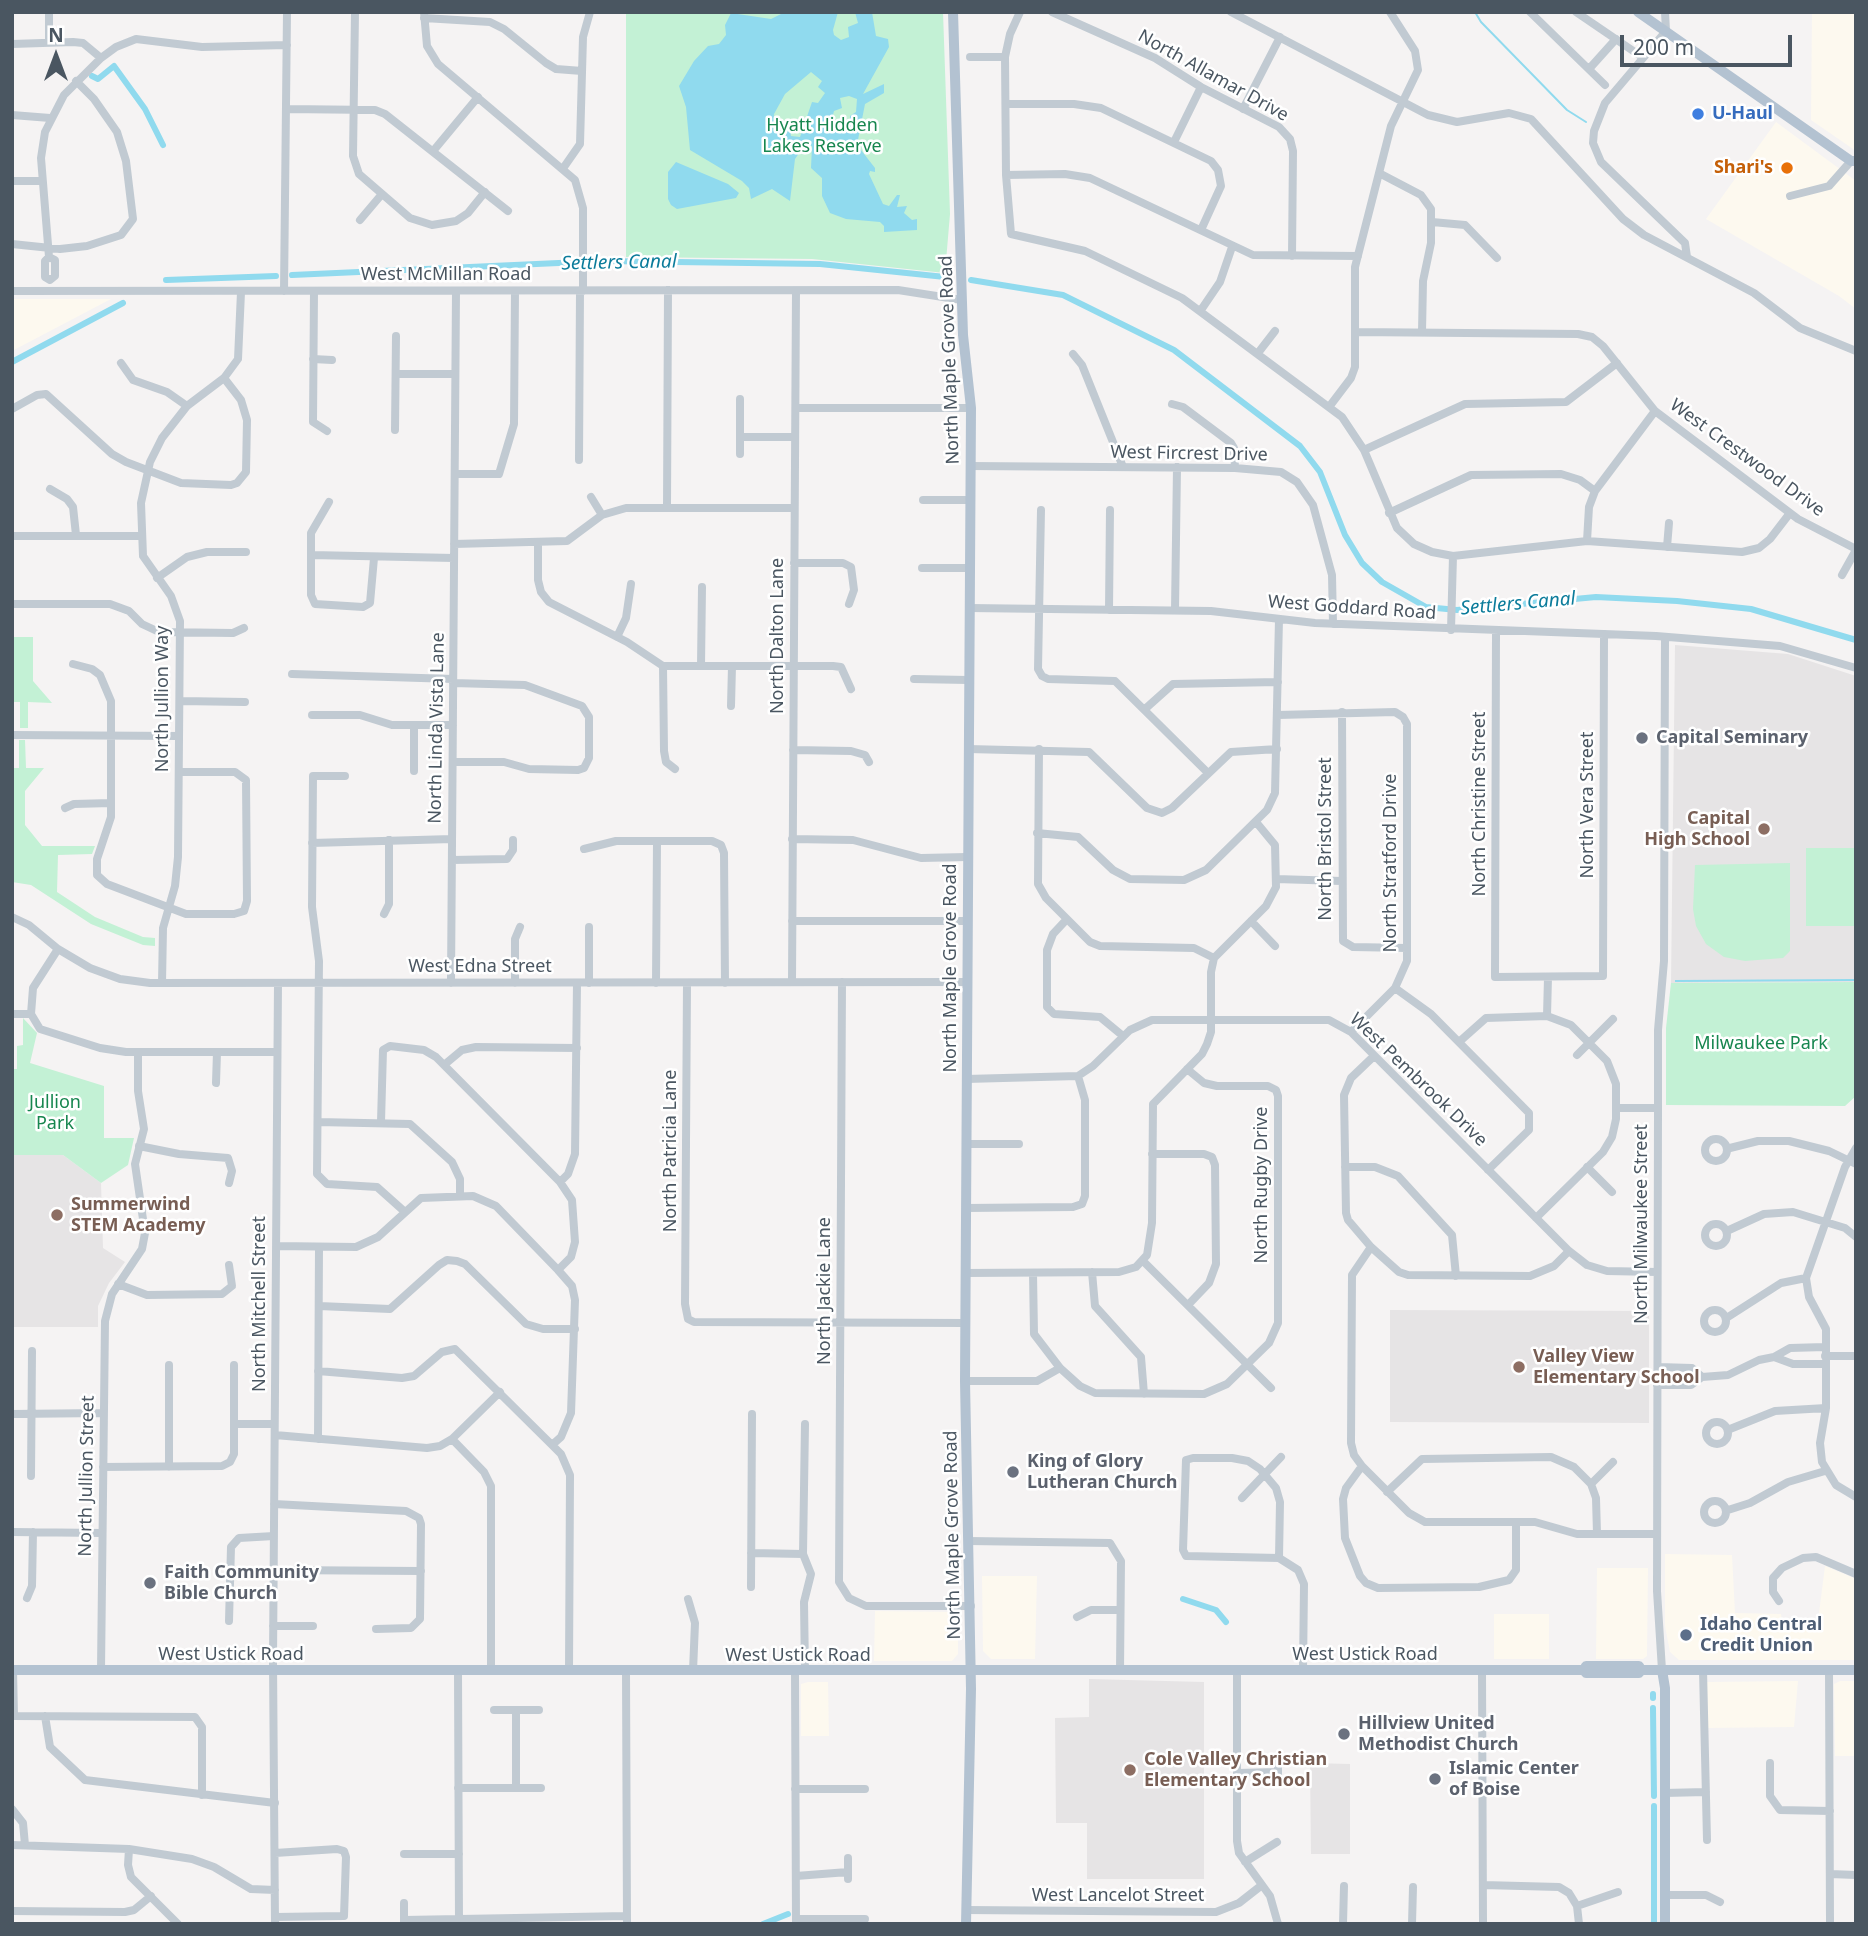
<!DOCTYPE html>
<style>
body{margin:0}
#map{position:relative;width:1868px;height:1936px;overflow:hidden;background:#f5f3f3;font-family:"Noto Sans",sans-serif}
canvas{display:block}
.frame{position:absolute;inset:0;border:14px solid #4a5661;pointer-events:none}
.north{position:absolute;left:21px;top:21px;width:70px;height:70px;-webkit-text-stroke:5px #fff;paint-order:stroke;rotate:0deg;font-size:19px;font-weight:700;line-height:28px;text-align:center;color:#4a5661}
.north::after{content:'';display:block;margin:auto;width:24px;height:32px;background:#4a5661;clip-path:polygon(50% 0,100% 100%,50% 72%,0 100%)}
.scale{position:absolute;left:1620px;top:35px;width:172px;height:32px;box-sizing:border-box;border:4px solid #4a5661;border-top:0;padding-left:9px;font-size:21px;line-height:24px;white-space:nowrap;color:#4a5661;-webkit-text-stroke:5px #fff;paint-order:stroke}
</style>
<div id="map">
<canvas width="1868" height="1936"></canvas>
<div class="frame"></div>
<div class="north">N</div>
<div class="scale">200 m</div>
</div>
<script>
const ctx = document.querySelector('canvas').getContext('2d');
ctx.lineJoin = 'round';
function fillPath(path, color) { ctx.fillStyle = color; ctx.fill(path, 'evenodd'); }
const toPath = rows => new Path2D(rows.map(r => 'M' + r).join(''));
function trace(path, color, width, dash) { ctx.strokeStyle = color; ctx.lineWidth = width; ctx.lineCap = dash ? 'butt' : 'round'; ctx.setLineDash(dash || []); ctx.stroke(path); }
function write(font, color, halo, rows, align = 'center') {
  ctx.font = font + ' "Noto Sans",sans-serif'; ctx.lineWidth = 5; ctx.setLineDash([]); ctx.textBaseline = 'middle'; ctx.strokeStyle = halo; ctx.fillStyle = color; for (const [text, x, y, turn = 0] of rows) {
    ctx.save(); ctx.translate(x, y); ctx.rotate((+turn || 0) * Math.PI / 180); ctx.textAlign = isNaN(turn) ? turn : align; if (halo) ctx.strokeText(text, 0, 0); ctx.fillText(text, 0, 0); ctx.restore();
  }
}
const commercial = toPath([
 [1812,12,1856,12,1856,151,1811,120],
 [1776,122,1856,181,1856,309,1839,296,1706,219],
 [12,299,111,299,12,351],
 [1665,1554,1732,1555,1735,1613,1781,1614,1782,1621,1818,1621,1825,1566,1856,1579,1856,1660,1679,1660,1670,1652,1665,1626],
 [1597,1568,1648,1568,1647,1656,1643,1659,1596,1659],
 [982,1576,1037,1576,1035,1659,991,1659,983,1651],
 [875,1611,958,1612,958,1654,952,1661,874,1661],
 [1494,1614,1549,1614,1549,1659,1494,1659],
 [1798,1681,1794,1727,1707,1728,1707,1682],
 [1840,1681,1856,1681,1856,1756,1835,1756,1834,1684],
 [808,1682,828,1682,829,1736,801,1736,801,1684]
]);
const education = toPath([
 [1675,645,1788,654,1856,676,1856,982,1671,983],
 [12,1155,63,1155,101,1183,103,1248,125,1262,109,1283,98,1306,98,1327,12,1327],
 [1390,1310,1649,1311,1649,1423,1390,1422],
 [1089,1679,1204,1682,1204,1879,1087,1879,1087,1823,1056,1823,1055,1718,1089,1717],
 [1310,1763,1350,1764,1350,1854,1311,1854]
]);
const green = toPath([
 [626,12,943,12,950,214,945,273,812,259,626,257],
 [12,637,33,637,33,681,52,703,28,702,28,728,20,728,20,702,12,702],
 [19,740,25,740,26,768,44,768,25,791,25,825,42,846,95,846,92,854,58,855,57,892,95,917,143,937,155,938,155,946,143,945,91,924,31,885,12,882,12,768,19,768],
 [1806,848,1856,848,1856,926,1806,926],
 [1790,863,1790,951,1783,958,1745,961,1724,957,1706,944,1696,926,1693,909,1695,865],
 [1856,982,1856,1096,1845,1106,1666,1105,1666,1028,1671,983],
 [23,1018,37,1033,30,1063,104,1086,104,1138,134,1138,128,1165,101,1183,63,1155,12,1155,12,1069,17,1069,17,1046,23,1045]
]);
const water = toPath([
 [785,12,838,12,833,30,834,35,841,40,849,37,848,27,858,23,855,12,872,12,876,36,888,39,889,47,863,94,884,84,884,93,865,104,857,145,875,168,875,172,870,171,869,174,883,204,889,206,897,195,900,195,897,207,907,206,904,213,912,220,917,219,917,230,884,232,884,226,880,222,846,219,830,213,822,196,822,178,811,168,812,146,809,145,804,146,795,159,790,201,772,189,751,199,749,188,742,181,690,150,686,107,679,86,694,61,708,46,719,44,726,35,725,25,731,13,771,19],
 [811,72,822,81,818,87,825,93,818,103,812,102,800,137,791,136,789,124,779,132,773,131,774,114,785,94],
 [849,96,857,99,856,112,850,116,850,122,845,122,844,128,838,131,831,122,834,111,842,108,840,98],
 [676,162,728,184,739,193,736,198,677,209,671,205,668,199,668,172],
 [1856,979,1856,981,1675,982,1675,980]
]);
const stream = toPath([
 [1475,12,1481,22,1567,110,1586,122]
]);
const canal = toPath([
 [92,76,98,79,114,66,145,109,163,145],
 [292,275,603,261,820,264,945,277],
 [166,280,276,276],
 [971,280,1063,295,1174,350,1300,446,1320,472,1345,535,1362,563,1382,582,1426,607,1457,610,1596,597,1677,601,1751,609,1856,640],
 [12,362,123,303],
 [1183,1599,1216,1610,1226,1622],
 [1653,1694,1653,1698],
 [1653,1708,1654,1796],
 [1654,1806,1654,1924],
 [763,1924,788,1914]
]);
const minor = toPath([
 [49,12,49,42],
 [355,12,353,156,359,174,410,218,432,225,456,221,468,213,485,192],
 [424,12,427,46,438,64,575,180,583,208,583,291],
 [1020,12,1010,34,1005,57,1006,175,1011,234,1085,251,1182,298,1342,417,1364,450,1397,528,1414,544,1432,552,1453,556,1587,541,1742,552,1759,548,1770,539,1790,513],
 [1052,12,1155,58,1201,87,1279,127,1290,139,1293,151,1292,256],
 [1231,12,1428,115,1457,122,1509,113,1531,119,1623,219,1644,235,1754,293,1800,328,1856,351],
 [1530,12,1605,85],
 [1576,12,1642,57],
 [1665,12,1666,31,1605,103,1594,131,1593,143,1601,162,1685,243,1687,257],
 [424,18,490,22,504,29,546,63,556,69,582,71],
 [12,44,73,42,83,43,101,58],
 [970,57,1005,57],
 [1589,69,1616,39],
 [1006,104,1074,104,1101,108,1211,161,1218,170,1221,186,1201,230],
 [286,109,375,110,385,114,508,211],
 [1243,109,1280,37],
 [12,115,50,118],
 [1174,142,1201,87],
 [434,150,478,97],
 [564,167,580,144,583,37,590,12],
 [1379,173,1421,195,1431,209,1431,243,1423,281,1422,332],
 [1006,175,1065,174,1090,178,1253,255,1358,256],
 [12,181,42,181],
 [1790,196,1829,186,1851,161],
 [360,220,382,194],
 [1432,222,1465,225,1497,258],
 [12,244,60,249,87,246,121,235,133,219,126,161,117,132,94,99,76,81],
 [49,257,55,260,55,276,50,280,45,277,45,261,49,257,41,158,45,132,64,95,101,58,116,47,136,39,202,47,287,45],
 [12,291,898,290,962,300],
 [284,291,287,12],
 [314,291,313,422,327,431],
 [1201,310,1220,282,1232,247],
 [1355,332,1578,334,1592,337,1603,346,1655,411,1798,519,1856,549],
 [1258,353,1275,331],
 [1073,354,1082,365,1123,467],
 [313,359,332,360],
 [121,363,133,380,167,392,187,406],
 [396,374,455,374],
 [1172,404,1183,407,1231,443,1234,448,1235,468],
 [1329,407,1351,378,1355,367,1355,267,1391,126,1418,70,1415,51,1390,12],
 [796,408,971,408],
 [12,409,37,395,46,394,112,454,126,462,181,483,231,485,237,483,246,472,247,420,241,400,224,378],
 [395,430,396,336],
 [740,437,795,437],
 [1364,450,1465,404,1566,402,1617,363],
 [740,454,740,399],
 [579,460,580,291],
 [970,466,1235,468,1281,472,1297,482,1313,505,1332,575,1333,624],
 [455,474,499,474,514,424,515,291],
 [50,489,67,499,73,507,76,535],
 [591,497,602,515],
 [923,500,970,500],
 [329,502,311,533,311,595,315,604,363,607,370,603,374,558],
 [667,508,668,290],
 [1041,510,1038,669,1042,676,1048,679,1115,681,1208,773],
 [1389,513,1471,475,1561,474,1580,480,1595,491],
 [12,536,140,536],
 [1587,541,1589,507,1595,491,1655,411],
 [454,544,567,541,602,515,626,508,794,508],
 [538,544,538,580,541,592,549,602,627,642,663,666,833,666,841,667,851,689],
 [1667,547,1669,523],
 [311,555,454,558],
 [794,563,843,563,851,567,854,590,849,604],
 [922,568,969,568],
 [1842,575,1856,550],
 [157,578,187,557,207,552,246,552],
 [12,604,110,604,129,611,142,624,159,632,233,633,244,628],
 [969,608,1211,611,1315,623,1656,636,1780,646,1856,668],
 [1109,610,1110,510],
 [1175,610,1177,467],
 [1451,630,1453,556],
 [1496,631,1495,977,1603,976,1604,634],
 [617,637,626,618,631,584],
 [73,664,92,669,100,675,111,701,111,817,97,859,97,875,107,884,186,914,234,914,244,911,247,901,246,780,235,772,179,772],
 [663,666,664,751,666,762,675,769],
 [701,666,702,587],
 [292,674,453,679],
 [914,679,968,680],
 [180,701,245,702],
 [731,706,732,666],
 [1145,709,1173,684,1278,682],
 [1342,712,1343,941,1353,947,1407,948],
 [312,715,360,715,392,725,453,725],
 [1278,715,1395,712,1403,717,1407,724,1407,961,1395,988,1351,1032],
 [12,735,179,736],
 [968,749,1089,752,1147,808,1162,813,1172,808,1231,752,1277,749],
 [1039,749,1038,884,1046,898,1067,919,1053,934,1047,950,1047,1007,1054,1014,1100,1017,1123,1036],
 [793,750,851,751,865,755,869,762],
 [453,762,504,762,529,769,578,770,584,768,589,758,589,717,582,706,525,685,453,683],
 [414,771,414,725],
 [345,776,313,776,312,907,319,961,317,1174,327,1184,377,1187,405,1212],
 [65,808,74,804,111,803],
 [1037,833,1078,837,1113,870,1130,879,1184,880,1206,870,1267,810,1275,793,1279,619],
 [792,839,853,840,921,858,967,857],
 [312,843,452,839],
 [584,849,616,841,712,841,721,845,724,853,725,983],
 [452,860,507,859,513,850,513,840],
 [1276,879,1341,881],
 [384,914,389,904,389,840],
 [12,917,29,925,58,949,90,968,120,979,150,983,966,982],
 [1067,919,1090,942,1100,946,1194,948,1214,958],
 [792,921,966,921],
 [1251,921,1275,946],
 [792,982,796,291],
 [842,982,839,1582,849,1598,866,1606,971,1606],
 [162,983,163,928,175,886,178,857,180,621,171,596,143,556,141,503,150,462,162,438,187,406,224,378,238,359,241,292],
 [451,983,456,291],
 [515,983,515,939,520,927],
 [589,983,589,927],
 [656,983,657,841],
 [687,983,685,1304,688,1319,694,1322,966,1323],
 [1395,988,1431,1014,1529,1113,1529,1130,1488,1170],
 [12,1014,31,1014,40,1029,100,1048,126,1052,277,1052],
 [31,1014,33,988,58,949],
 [1547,1016,1548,977],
 [1459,1042,1486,1018,1547,1016,1571,1025,1607,1061,1616,1084,1616,1119,1612,1137,1603,1152,1536,1218],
 [1577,1055,1613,1019],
 [1374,1056,1351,1078,1344,1095,1346,1213,1348,1220,1371,1247,1399,1272,1408,1275,1530,1276,1554,1266,1569,1251],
 [444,1065,462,1050,476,1047,577,1048],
 [966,1079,1078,1076,1093,1066,1130,1030,1152,1020,1329,1020,1351,1032,1569,1251,1587,1265,1607,1271,1657,1272],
 [216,1083,217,1052],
 [1617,1108,1658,1108],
 [318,1122,410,1124,452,1162,460,1179,460,1196],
 [381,1122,383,1050,390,1046,424,1050,436,1057,560,1182],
 '1705 1150a11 11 0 1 1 22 0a11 11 0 1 1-22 0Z',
 [966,1144,1019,1144],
 [139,1146,179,1154,228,1158,232,1171,229,1183],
 [1730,1148,1758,1141,1789,1141,1829,1151,1856,1164],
 [1856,1148,1845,1167,1806,1278,1809,1297,1826,1329,1826,1408,1820,1443,1822,1462,1836,1485,1856,1497],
 [1152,1154,1204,1154,1212,1157,1215,1165,1216,1264,1209,1283,1188,1305],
 [1345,1167,1375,1167,1398,1176,1452,1235,1456,1276],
 [1587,1167,1612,1192],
 [966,1208,1073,1207,1082,1204,1085,1196,1085,1100,1078,1076],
 '1705 1235a11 11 0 1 1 22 0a11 11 0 1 1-22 0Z',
 [1729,1230,1764,1214,1793,1212,1845,1228,1856,1237],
 [276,1246,356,1247,378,1237,421,1198,473,1196,496,1206,558,1270],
 [1371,1247,1352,1275,1351,1443,1354,1455,1362,1466,1346,1488,1343,1499,1345,1538,1360,1576,1366,1583,1378,1588,1479,1587,1509,1580,1516,1570,1516,1522],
 [1143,1261,1271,1388],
 [1092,1272,1095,1306,1141,1357,1144,1394],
 [966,1273,1119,1272,1136,1267,1147,1255,1152,1223,1153,1104,1202,1054,1207,1044,1211,1032,1211,972,1214,958,1266,906,1276,887,1275,845,1256,822],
 [1033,1273,1034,1334,1060,1368],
 [118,1284,147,1295,222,1294,232,1286,229,1265],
 [319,1306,390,1309,439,1265,447,1260,457,1261,465,1264,526,1324,543,1329,575,1329],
 '1704 1321a11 11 0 1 1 22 0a11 11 0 1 1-22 0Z',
 [1728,1317,1781,1283,1806,1278],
 [1825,1356,1856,1356],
 [1825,1364,1793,1364,1774,1357,1790,1348,1825,1347],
 [318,1371,402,1378,414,1376,442,1352,455,1349,552,1445],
 [1702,1377,1728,1375,1759,1360,1774,1357],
 [965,1381,1037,1381,1060,1368,1080,1386,1095,1393,1204,1394,1227,1384,1269,1343,1278,1323,1278,1096,1276,1090,1268,1086,1217,1086,1204,1083,1187,1069],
 [1657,1385,1691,1385,1702,1377,1692,1368,1658,1367],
 [12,1414,103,1413],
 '1706 1433a11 11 0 1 1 22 0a11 11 0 1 1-22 0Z',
 [234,1424,274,1424],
 [805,1424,803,1554,811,1574,804,1602,805,1671],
 [1730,1429,1775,1411,1826,1408],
 [275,1435,427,1448,440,1446,452,1439,500,1392],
 [318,1439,319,1247],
 [452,1439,484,1472,491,1486,491,1671],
 [1362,1466,1409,1513,1425,1522,1535,1522,1577,1534,1657,1534],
 [103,1467,222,1466,230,1462,234,1454,234,1365],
 [169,1467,169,1365],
 [31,1476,32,1351],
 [1591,1484,1613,1462],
 [1387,1492,1422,1459,1551,1457,1574,1467,1591,1484,1596,1498,1597,1534],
 [1242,1498,1281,1457],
 '1704 1512a11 11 0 1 1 22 0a11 11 0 1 1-22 0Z',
 [274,1504,406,1511,419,1518,421,1524,420,1619,411,1628,376,1629],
 [1728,1510,1750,1503,1788,1482,1825,1471],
 [12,1532,102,1533],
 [969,1541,1110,1543,1121,1561,1120,1671],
 [751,1553,803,1554],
 [1279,1558,1186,1556,1183,1550,1186,1460,1193,1458,1232,1458,1248,1461,1260,1469,1276,1488,1280,1502,1279,1558,1298,1570,1304,1584,1303,1670],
 [274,1570,421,1571],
 [751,1587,752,1414],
 [27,1598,32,1586,33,1532],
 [688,1599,695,1623,693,1671],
 [1779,1601,1773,1592,1773,1578,1782,1568,1803,1558,1816,1557,1856,1574],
 [1077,1617,1091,1610,1120,1610],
 [229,1621,231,1547,239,1538,274,1536],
 [273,1626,313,1626],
 [13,1670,14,1716],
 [101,1670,105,1321,112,1294,142,1249,145,1233,135,1164,144,1129,138,1091,138,1052],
 [458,1670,459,1924],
 [1237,1670,1237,1841,1239,1853,1270,1896,1278,1924],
 [1662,1670,1657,1591,1658,1108,1658,1030,1664,961,1665,637],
 [1703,1670,1707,1840],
 [1829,1670,1830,1924],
 [569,1671,570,1475,561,1454,552,1445,561,1437,571,1413,575,1300,572,1286,558,1270,571,1257,575,1242,572,1200,560,1182,568,1174,575,1154,577,983],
 [626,1671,627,1924],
 [795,1671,796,1924],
 [1482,1671,1483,1924],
 [494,1710,539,1710],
 [516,1710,516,1788],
 [12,1716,195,1717,202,1727,202,1795],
 [45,1716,50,1747,85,1780,275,1803],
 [1770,1763,1770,1796,1780,1810,1830,1811],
 [1237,1773,1278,1772],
 [1278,1781,1278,1759],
 [458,1788,541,1788],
 [795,1789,865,1789],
 [1664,1793,1706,1792],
 [12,1809,23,1823,25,1845],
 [12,1845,129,1849,192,1859,214,1867,251,1889,275,1890],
 [129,1849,128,1865,131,1877,178,1924],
 [275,1853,337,1849,344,1851,346,1857,344,1916,275,1917],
 [404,1854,459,1854],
 [848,1858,848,1879],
 [1245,1862,1277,1842],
 [1830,1874,1856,1875],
 [796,1876,848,1872],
 [1483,1885,1559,1887,1569,1893,1577,1906,1618,1892],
 [1665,1895,1706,1895,1720,1902],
 [1577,1906,1579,1924],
 [966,1910,1216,1912,1239,1903,1262,1885],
 [12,1911,125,1912,134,1910,151,1896],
 [796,1919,865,1919],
 [404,1920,627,1916],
 [275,1924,273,1661,278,983],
 [404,1924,404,1903],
 [1343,1924,1344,1886],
 [1412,1924,1413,1887]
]);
const major = toPath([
 [953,12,963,335,971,408,965,1381,971,1689,966,1924],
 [1638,12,1851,161,1856,161],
 [12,1670,1584,1670,1586,1673,1639,1673,1641,1670,1856,1670],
 [1584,1670,1586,1666,1639,1666,1641,1670],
 [1662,1670,1665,1688,1665,1924]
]);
const markers = [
 [1698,114,7,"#3f7fe0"],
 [1787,168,7,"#e8710a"],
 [1642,738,7,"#6b7280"],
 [1764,829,7,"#8d6e63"],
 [57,1215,7,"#8d6e63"],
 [1519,1367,7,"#8d6e63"],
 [1013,1472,7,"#6b7280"],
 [150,1583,7,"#6b7280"],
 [1686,1635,7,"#5c6f8a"],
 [1344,1734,7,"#6b7280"],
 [1130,1770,7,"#8d6e63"],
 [1435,1779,7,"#6b7280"]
];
const streetNames = [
 ["North Allamar Drive",1213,76,29],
 ["West McMillan Road",446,275],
 ["North Maple Grove Road",950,360,-92],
 ["West Fircrest Drive",1189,454,1],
 ["West Crestwood Drive",1747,458,36],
 ["West Goddard Road",1352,608,4],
 ["North Dalton Lane",778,636,-90],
 ["North Jullion Way",163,699,-90],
 ["North Linda Vista Lane",437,728,-89],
 ["North Christine Street",1480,804,-90],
 ["North Vera Street",1588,805,-90],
 ["North Bristol Street",1326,839,-90],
 ["North Stratford Drive",1391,863,-90],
 ["West Edna Street",480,967],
 ["North Maple Grove Road",951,968,-90],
 ["West Pembrook Drive",1418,1080,44],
 ["North Patricia Lane",671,1151,-90],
 ["North Rugby Drive",1262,1185,-90],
 ["North Milwaukee Street",1642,1224,-90],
 ["North Jackie Lane",825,1291,-90],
 ["North Mitchell Street",260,1304,-90],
 ["North Jullion Street",87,1476,-89],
 ["North Maple Grove Road",953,1535,-91],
 ["West Ustick Road",231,1655],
 ["West Ustick Road",1365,1655],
 ["West Ustick Road",798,1656],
 ["West Lancelot Street",1118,1896]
];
const shopNames = [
 ["U-Haul",1712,114]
];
const parkNames = [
 ["Hyatt Hidden",822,126],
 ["Lakes Reserve",822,147],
 ["Milwaukee Park",1761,1044],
 ["Jullion",55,1103],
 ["Park",55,1124]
];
const foodNames = [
 ["Shari's",1773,168]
];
const worshipNames = [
 ["Capital Seminary",1656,738],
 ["King of Glory",1027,1462],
 ["Lutheran Church",1027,1483],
 ["Faith Community",164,1573],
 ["Bible Church",164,1594],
 ["Hillview United",1358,1724],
 ["Methodist Church",1358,1745],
 ["Islamic Center",1449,1769],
 ["of Boise",1449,1790]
];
const educationNames = [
 ["Capital",1750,819,"right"],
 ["High School",1750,840,"right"],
 ["Summerwind",71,1205],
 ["STEM Academy",71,1226],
 ["Valley View",1533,1357],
 ["Elementary School",1533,1378],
 ["Cole Valley Christian",1144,1760],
 ["Elementary School",1144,1781]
];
const serviceNames = [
 ["Idaho Central",1700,1625],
 ["Credit Union",1700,1646]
];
const waterNames = [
 ["Settlers Canal",619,263,-1],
 ["Settlers Canal",1518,604,-5]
];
fillPath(commercial, '#fdf9ef');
fillPath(education, '#e6e4e5');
fillPath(green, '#c3f1d5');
fillPath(water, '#90daee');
trace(stream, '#90daee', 2);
trace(canal, '#90daee', 6);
trace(minor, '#c1cad2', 8);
trace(major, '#b3c2d1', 10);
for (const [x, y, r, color] of markers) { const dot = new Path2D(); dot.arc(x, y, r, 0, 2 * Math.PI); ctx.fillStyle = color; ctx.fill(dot); trace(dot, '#fff', 2.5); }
write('18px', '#4a5661', '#fff', streetNames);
write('bold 18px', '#366cbe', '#fff', shopNames, 'left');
write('18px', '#17864f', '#fff', parkNames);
write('bold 18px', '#c56008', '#fff', foodNames, 'right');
write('bold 18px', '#5b616d', '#fff', worshipNames, 'left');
write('bold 18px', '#785e54', '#fff', educationNames, 'left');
write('bold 18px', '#4e5e75', '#fff', serviceNames, 'left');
write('italic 19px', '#0c7c9b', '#fff', waterNames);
</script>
